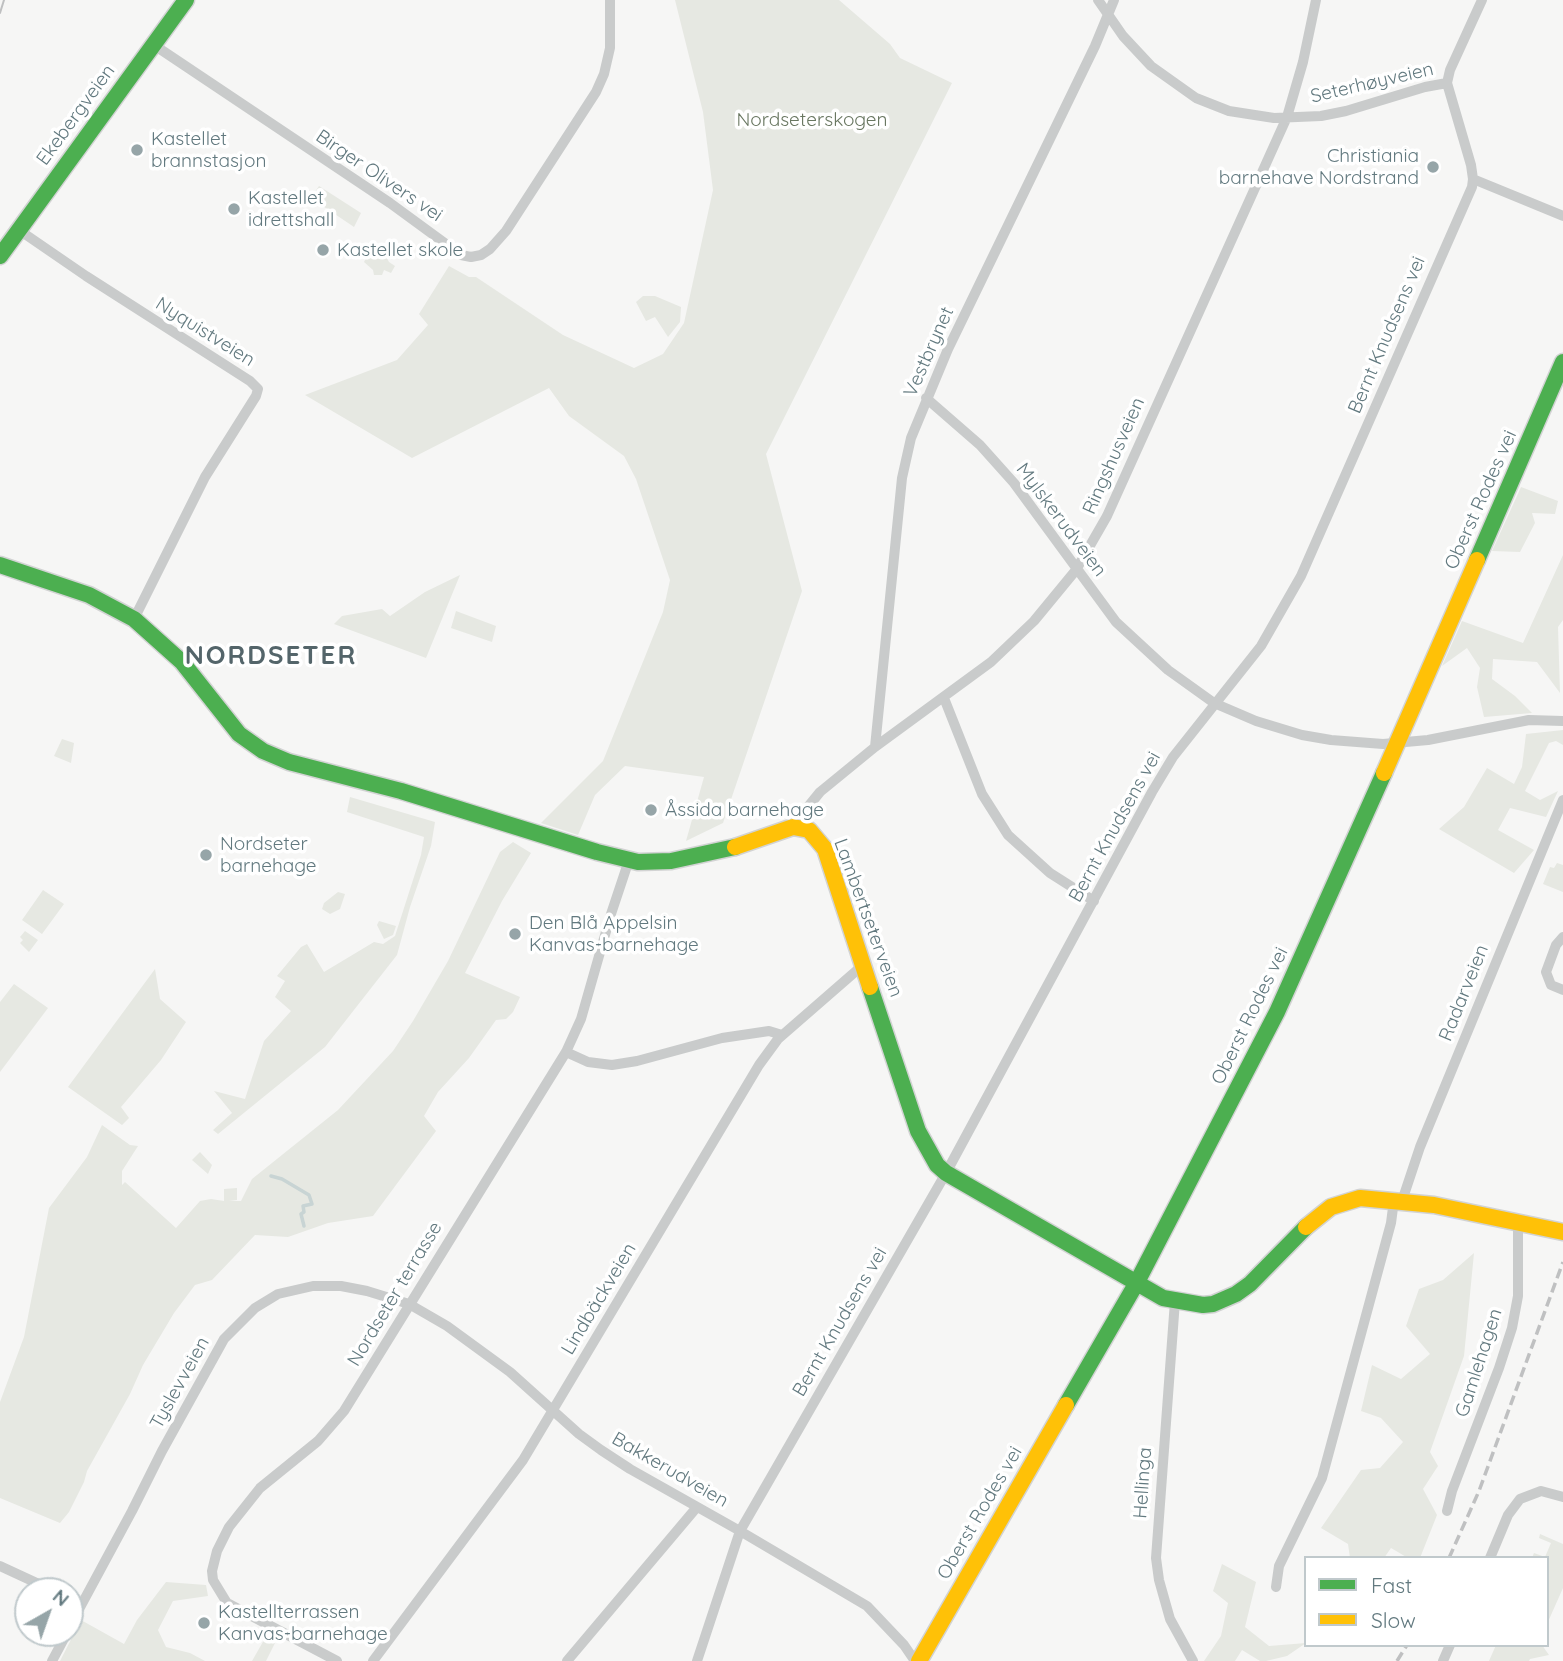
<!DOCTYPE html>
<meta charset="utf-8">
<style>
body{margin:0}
#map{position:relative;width:1563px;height:1661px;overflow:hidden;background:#f6f6f5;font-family:Quicksand,sans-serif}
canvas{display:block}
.legend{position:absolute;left:1304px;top:1556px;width:245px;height:91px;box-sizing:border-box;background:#fff;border:2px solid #c0c9cc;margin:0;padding:9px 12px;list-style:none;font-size:21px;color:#62797f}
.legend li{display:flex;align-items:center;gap:14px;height:35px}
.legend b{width:35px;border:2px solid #c0c9cc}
.north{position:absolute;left:14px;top:1577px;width:70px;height:70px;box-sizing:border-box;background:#fff;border:2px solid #c0c9cc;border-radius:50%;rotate:40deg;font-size:19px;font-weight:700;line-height:28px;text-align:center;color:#62797f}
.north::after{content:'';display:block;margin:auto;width:24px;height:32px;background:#96a5a8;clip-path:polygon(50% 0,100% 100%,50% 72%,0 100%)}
</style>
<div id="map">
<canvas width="1563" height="1661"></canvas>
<ul class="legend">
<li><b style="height:9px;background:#4caf50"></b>Fast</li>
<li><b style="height:9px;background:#ffc107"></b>Slow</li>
</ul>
<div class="north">N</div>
</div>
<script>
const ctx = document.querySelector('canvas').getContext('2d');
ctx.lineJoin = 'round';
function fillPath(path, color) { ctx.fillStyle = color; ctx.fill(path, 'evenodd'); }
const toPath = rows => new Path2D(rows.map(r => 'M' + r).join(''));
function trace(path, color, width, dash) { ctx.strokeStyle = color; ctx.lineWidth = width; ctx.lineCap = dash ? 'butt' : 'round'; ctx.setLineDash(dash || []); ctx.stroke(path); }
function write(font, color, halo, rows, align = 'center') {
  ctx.font = font + ' Quicksand,sans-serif'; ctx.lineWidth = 7; ctx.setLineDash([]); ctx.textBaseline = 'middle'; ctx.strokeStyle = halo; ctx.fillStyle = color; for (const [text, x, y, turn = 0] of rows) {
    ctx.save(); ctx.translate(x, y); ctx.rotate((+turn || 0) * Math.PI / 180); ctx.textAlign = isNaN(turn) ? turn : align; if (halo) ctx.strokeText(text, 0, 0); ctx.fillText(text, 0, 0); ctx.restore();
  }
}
const green = toPath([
 [675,0,839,0,890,44,900,58,952,83,766,454,802,591,723,823,686,841,704,777,625,766,595,795,578,835,541,823,603,761,663,612,670,580,636,479,624,456,569,416,549,388,412,458,305,395,397,360,428,325,419,314,449,266,469,277,476,277,563,335,634,368,663,354,684,323,713,190,703,112],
 [319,186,361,213,354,227,311,198],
 [374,242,385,245,384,252,389,262,395,266,391,273,384,270,382,275,374,275,373,270,364,262],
 [643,296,655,296,681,307,680,322,668,337,655,317,646,321,636,302],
 [1521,487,1558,501,1555,514,1532,513,1535,523,1520,552,1492,551],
 [1563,555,1563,620,1558,627,1560,693,1537,662,1493,659,1492,679,1515,696,1532,713,1484,717,1477,687,1480,668,1467,648,1442,666,1462,621,1523,643],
 [460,575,426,658,334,624,342,616,382,609,390,616,425,592],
 [456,611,496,626,492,642,451,628],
 [1563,730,1563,745,1556,741,1549,743,1525,791,1540,800,1558,791,1546,817,1510,808,1498,830,1534,850,1514,873,1439,829,1464,807,1487,768,1514,784,1522,767,1526,734],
 [62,739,74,743,71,763,54,756],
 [350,797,435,822,431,846,410,907,397,955,325,1047,218,1134,213,1130,232,1113,214,1091,245,1099,264,1041,291,1011,275,997,285,981,277,976,301,947,307,944,324,972,374,942,383,944,395,936,421,855,424,837,347,812],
 [513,842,531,853,502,901,465,973,520,997,513,1012,506,1019,496,1020,469,1058,438,1092,424,1116,436,1131,373,1216,328,1223,288,1237,255,1235,212,1280,195,1285,174,1313,143,1365,130,1394,87,1471,84,1482,69,1512,60,1523,0,1498,0,1402,24,1337,49,1208,87,1157,102,1125,130,1145,138,1146,122,1171,122,1185,125,1182,176,1228,200,1201,211,1199,224,1201,224,1189,237,1188,237,1200,229,1201,241,1201,252,1179,338,1110,393,1051,413,1021,448,961,500,852],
 [1557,863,1563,865,1563,892,1543,884,1550,867,1554,868],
 [43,890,64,904,42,934,22,920],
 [338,892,345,894,340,909,330,914,322,909,324,903],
 [379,921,396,926,393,935,384,939,377,925],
 [25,931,38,940,29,952,20,943,23,940,20,937],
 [155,969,160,999,186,1022,161,1060,121,1107,129,1118,122,1125,68,1087],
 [14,984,48,1008,0,1072,0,1002],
 [200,1152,212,1165,208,1174,192,1160],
 [1474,1253,1464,1356,1430,1452,1438,1466,1423,1489,1437,1515,1420,1558,1408,1558,1391,1548,1384,1558,1350,1558,1348,1544,1321,1528,1361,1470,1380,1468,1403,1442,1381,1418,1361,1411,1372,1365,1401,1379,1430,1354,1406,1326,1419,1289,1443,1280],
 [1540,1534,1563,1544,1563,1588,1547,1624,1547,1558,1532,1558,1534,1553,1545,1557,1551,1543,1539,1538],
 [1222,1564,1256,1582,1245,1627,1269,1646,1306,1643,1287,1656,1266,1661,1260,1661,1242,1650,1235,1661,1204,1661,1221,1636,1228,1603,1213,1591],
 [166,1582,206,1585,208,1596,173,1601,158,1630,166,1647,190,1653,205,1661,60,1661,81,1620,124,1644,137,1620],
 [268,1633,277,1639,266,1661,252,1661],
 [1496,1645,1542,1645,1549,1655,1530,1659,1529,1661,1489,1661]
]);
const stream = toPath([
 [271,1176,282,1179,309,1195,312,1204,303,1206,304,1212,301,1214,304,1226]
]);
const street = toPath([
 [1098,0,1123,36,1151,66,1196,98,1229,111,1274,118,1321,116,1346,111,1425,87,1447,83],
 [154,45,390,203,461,255,471,257,481,255,490,249,506,231,596,92,604,74,610,48,610,0],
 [1473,179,1563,216],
 [19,230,86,276,250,381,258,389,256,396,205,477,134,619],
 [926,398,980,445,1014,483,1116,622,1168,670,1214,703,1256,721,1302,735,1331,740,1383,744,1428,740,1529,720,1563,721],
 [944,698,982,794,1008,835,1050,873,1094,901],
 [875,747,902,478,911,438,948,349,1095,46,1114,0],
 [802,827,807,808,820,792,875,747,991,662,1034,621,1076,570,1107,516,1287,117,1303,62,1316,0],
 [1563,937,1556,945,1546,972,1551,985,1563,990],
 [566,1052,588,1062,612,1065,637,1061,722,1038,769,1031,782,1035],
 [1402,1201,1420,1147,1563,800],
 [1175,1301,1156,1558,1159,1580,1170,1619,1193,1661],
 [1447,1511,1452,1491,1499,1368,1512,1328,1518,1296,1518,1221],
 [1490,1558,1508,1515,1520,1499,1541,1491,1563,1497],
 [0,1566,54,1591],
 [1276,1587,1279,1566,1322,1478,1391,1223,1394,1200],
 [70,1626,132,1511,162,1451,224,1339,255,1308,278,1294,313,1286,341,1286,367,1291,409,1304,447,1326,510,1372,579,1434,601,1450,630,1469,740,1531,867,1606,904,1645,915,1661],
 [52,1661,67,1633],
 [337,1661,227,1603,213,1580,212,1571,217,1551,229,1527,260,1488,318,1441,344,1411,566,1052,581,1019,611,914,629,860],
 [373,1661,523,1460,759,1065,778,1039,863,965],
 [567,1661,697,1507],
 [697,1661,740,1531,946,1173,1152,792,1173,757,1261,646,1301,576,1472,187,1473,179,1471,165,1447,83,1450,70,1482,0],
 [1443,1661,1450,1645]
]);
const fast = toPath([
 [0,256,186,0],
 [1477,560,1563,362],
 [0,565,89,595,134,619,182,662,239,734,263,751,289,762,401,791,597,852,638,862,671,861,735,847],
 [870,987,918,1131,937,1165,946,1173,1163,1298,1203,1305,1213,1304,1236,1294,1250,1284,1306,1227],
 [1066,1405,1136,1284,1277,1012,1384,773]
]);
const slow = toPath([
 [1384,773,1477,560],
 [735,847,793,827,809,830,825,849,870,987],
 [1306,1227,1331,1207,1360,1198,1434,1205,1563,1232],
 [919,1661,1066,1405]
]);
const tram = toPath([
 [0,13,4,0]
]);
const rail = toPath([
 [1449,1558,1479,1491,1563,1262],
 [1397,1661,1407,1645]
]);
const markers = [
 [137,150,7,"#96a5a8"],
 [1433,167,7,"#96a5a8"],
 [234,209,7,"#96a5a8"],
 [323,250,7,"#96a5a8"],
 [651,810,7,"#96a5a8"],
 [206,855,7,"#96a5a8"],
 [515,934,7,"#96a5a8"],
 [204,1623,7,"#96a5a8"]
];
const streetNames = [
 ["Seterhøyveien",1372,83,-13],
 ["Ekebergveien",76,115,-54],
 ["Birger Olivers vei",379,176,34],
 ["Nyquistveien",205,332,32],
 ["Bernt Knudsens vei",1387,335,-67],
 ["Vestbrynet",929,352,-66],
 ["Ringshusveien",1114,456,-66],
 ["Oberst Rodes vei",1481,500,-66],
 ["Mylskerudveien",1061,520,53],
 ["Bernt Knudsens vei",1115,827,-61],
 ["Lambertseterveien",868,918,70],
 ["Radarveien",1464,993,-68],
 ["Oberst Rodes vei",1250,1016,-64],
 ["Nordseter terrasse",395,1294,-59],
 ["Lindbäckveien",599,1299,-59],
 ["Bernt Knudsens vei",840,1322,-60],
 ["Gamlehagen",1479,1363,-72],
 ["Tyslevveien",180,1383,-61],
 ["Bakkerudveien",670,1470,30],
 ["Hellinga",1143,1483,-86],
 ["Oberst Rodes vei",980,1513,-60]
];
const parkNames = [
 ["Nordseterskogen",812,120]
];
const poiNames = [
 ["Kastellet",151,139],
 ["brannstasjon",151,161],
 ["Christiania",1419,156,"right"],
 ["barnehave Nordstrand",1419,178,"right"],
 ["Kastellet",248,198],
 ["idrettshall",248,220],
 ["Kastellet skole",337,250],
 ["Åssida barnehage",665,810],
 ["Nordseter",220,844],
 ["barnehage",220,866],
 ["Den Blå Appelsin",529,923],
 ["Kanvas-barnehage",529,945],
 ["Kastellterrassen",218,1612],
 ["Kanvas-barnehage",218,1634]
];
const districtNames = [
 ["NORDSETER",271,656]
];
fillPath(green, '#e6e8e2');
trace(stream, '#c8d4d4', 3.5);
trace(fast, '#d2d3d3', 19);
trace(slow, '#d2d3d3', 19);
trace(street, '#c9cbcb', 10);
trace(fast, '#4caf50', 16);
trace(slow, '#ffc107', 16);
trace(tram, '#bfc0c1', 2);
trace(rail, '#bfc0c1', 3.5, [10, 5]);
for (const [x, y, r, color] of markers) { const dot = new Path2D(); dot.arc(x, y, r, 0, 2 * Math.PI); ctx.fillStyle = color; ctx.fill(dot); trace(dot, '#fff', 2.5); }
write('19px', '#62797f', '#fff', streetNames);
write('19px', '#697761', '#fff', parkNames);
write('19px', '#62797f', '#fff', poiNames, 'left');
ctx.letterSpacing = '2px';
write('bold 26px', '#54656a', '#fff', districtNames);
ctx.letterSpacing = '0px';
</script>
